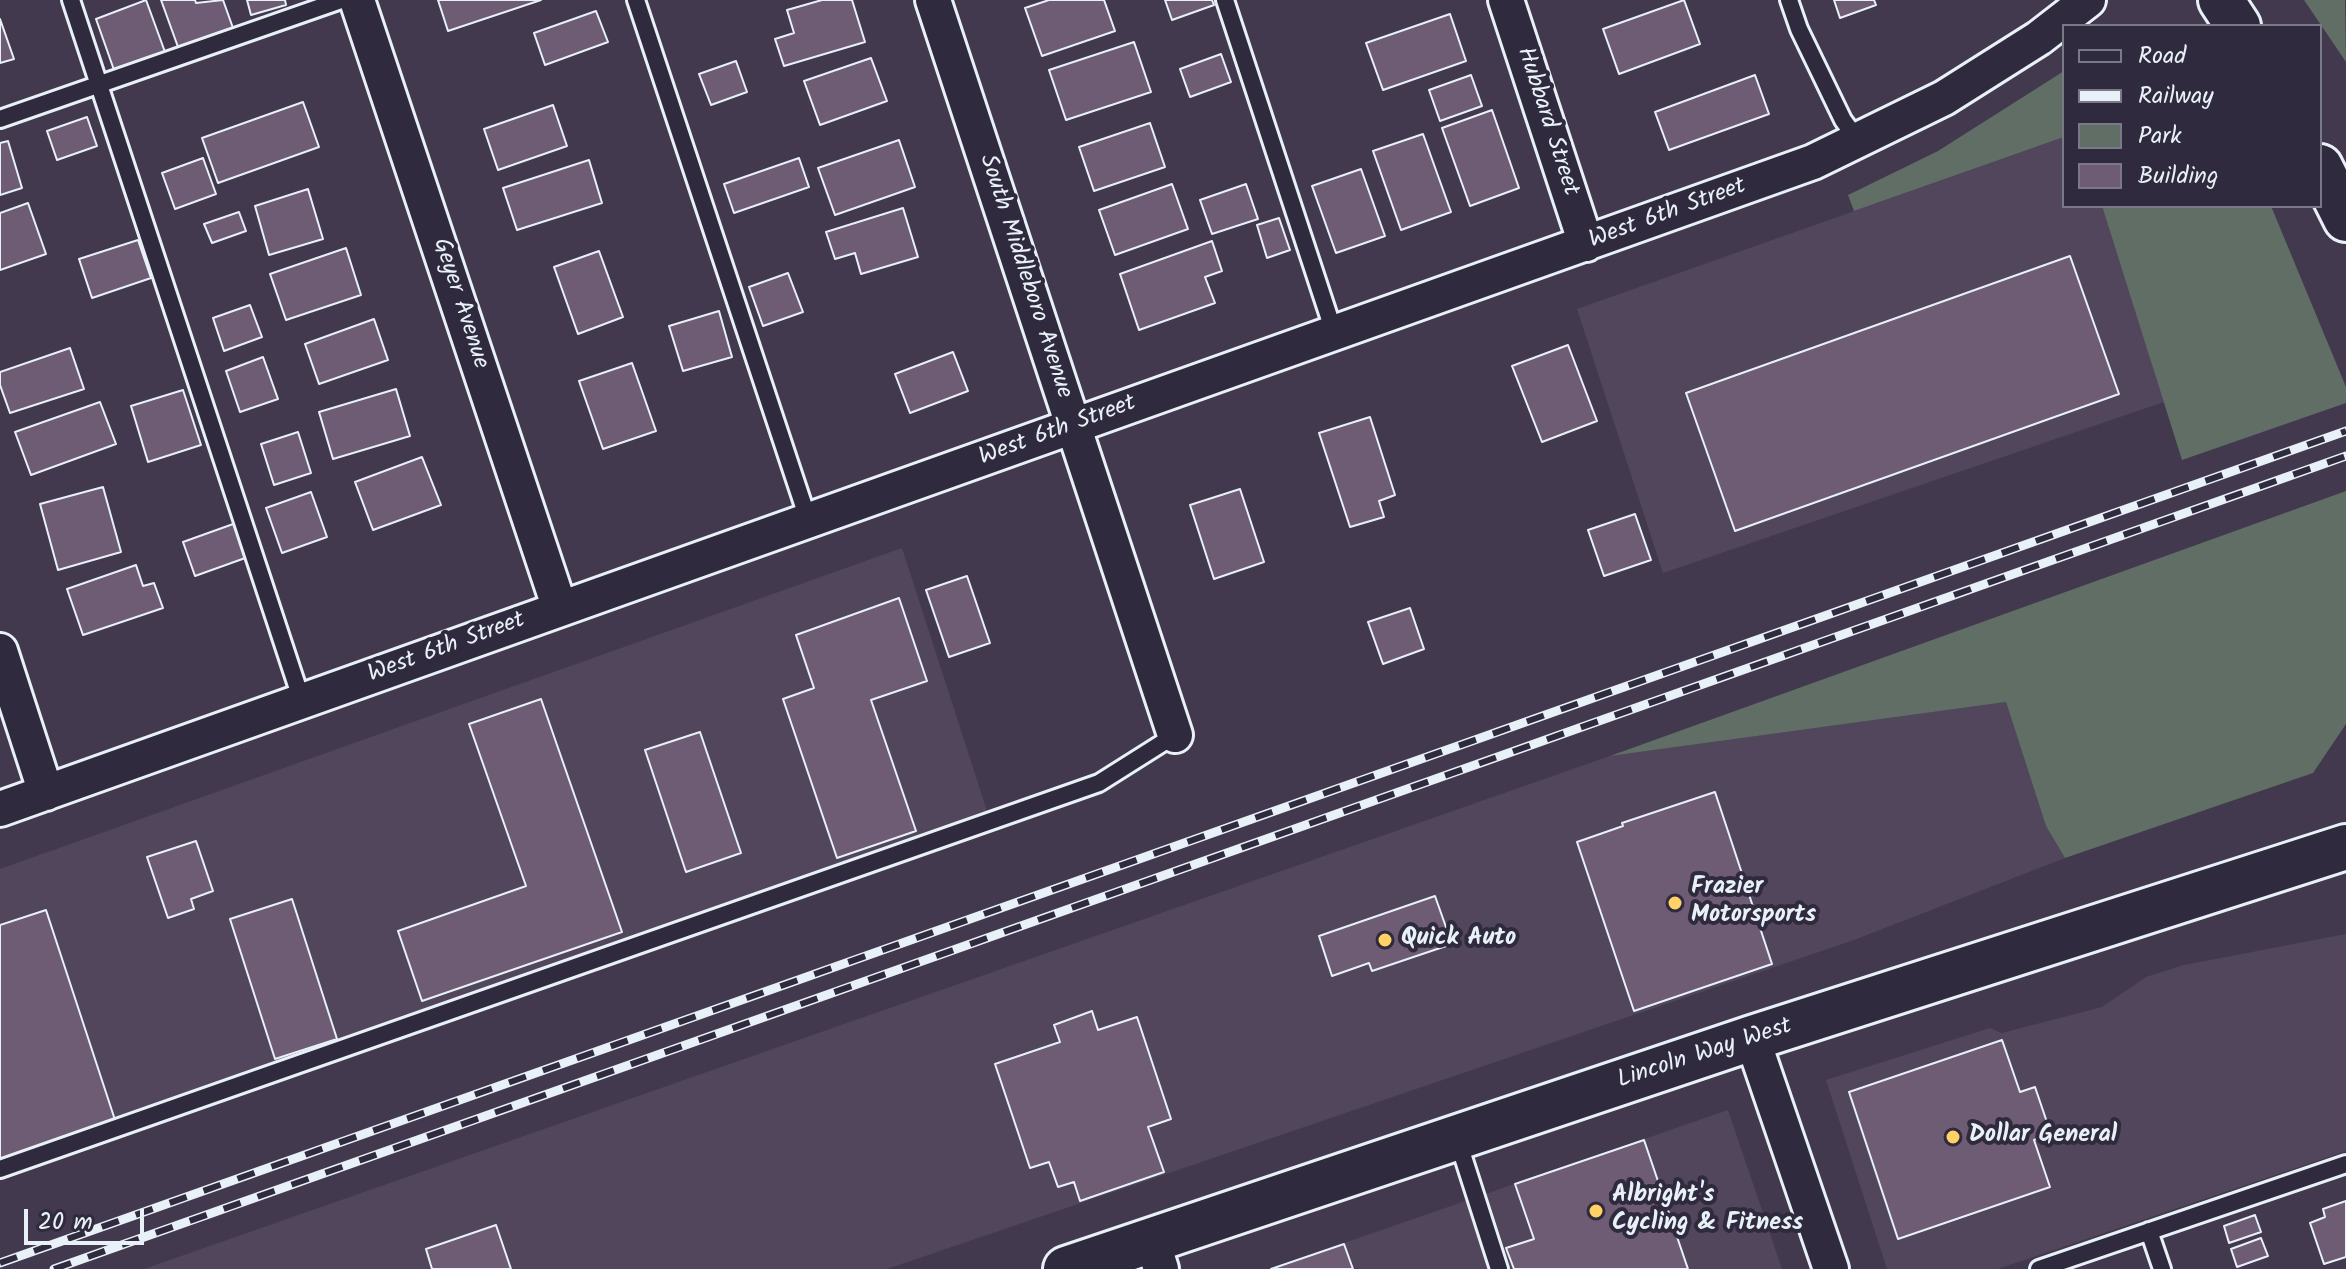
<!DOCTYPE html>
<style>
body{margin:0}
#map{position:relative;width:2346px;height:1269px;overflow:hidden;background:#42394e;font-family:Kalam,sans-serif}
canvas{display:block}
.legend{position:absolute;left:2062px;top:24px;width:260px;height:184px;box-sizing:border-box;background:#2f2a3d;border:2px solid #797a88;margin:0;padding:10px 14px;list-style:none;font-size:24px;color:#e8f1f8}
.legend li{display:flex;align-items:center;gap:16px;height:40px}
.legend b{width:40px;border:2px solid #797a88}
.scale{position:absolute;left:24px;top:1209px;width:120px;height:36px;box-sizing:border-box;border:4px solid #e8f1f8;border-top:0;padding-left:10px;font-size:24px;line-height:28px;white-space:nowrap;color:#e8f1f8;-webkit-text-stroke:6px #2f2a3d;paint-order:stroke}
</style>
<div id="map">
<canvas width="2346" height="1269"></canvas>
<ul class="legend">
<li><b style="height:10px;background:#2f2a3d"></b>Road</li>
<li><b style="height:10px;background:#e8f1f8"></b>Railway</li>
<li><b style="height:22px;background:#606e65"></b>Park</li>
<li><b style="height:22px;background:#6e5b74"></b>Building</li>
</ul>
<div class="scale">20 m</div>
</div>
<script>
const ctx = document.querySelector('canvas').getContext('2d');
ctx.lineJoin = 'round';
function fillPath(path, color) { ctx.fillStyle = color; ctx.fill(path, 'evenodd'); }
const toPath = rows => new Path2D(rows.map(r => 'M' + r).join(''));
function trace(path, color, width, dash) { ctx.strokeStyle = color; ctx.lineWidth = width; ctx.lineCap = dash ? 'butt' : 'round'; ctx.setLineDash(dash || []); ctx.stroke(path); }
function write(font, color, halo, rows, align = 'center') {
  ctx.font = font + ' Kalam,sans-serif'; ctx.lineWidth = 8; ctx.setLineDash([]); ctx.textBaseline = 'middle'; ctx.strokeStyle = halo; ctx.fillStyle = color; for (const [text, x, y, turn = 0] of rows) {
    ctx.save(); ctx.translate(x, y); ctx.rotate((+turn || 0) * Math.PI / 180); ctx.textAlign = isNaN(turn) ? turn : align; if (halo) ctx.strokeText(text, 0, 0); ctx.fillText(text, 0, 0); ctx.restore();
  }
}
const built = toPath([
 [2064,137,2064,206,2102,206,2164,402,1663,573,1577,309],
 [902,548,988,814,0,1157,0,869],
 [2006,702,2046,826,2065,858,1854,940,887,1269,144,1269,1610,756],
 [2346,934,2346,1151,1998,1269,1887,1269,1826,1080,1990,1028,2002,1033,2102,1007,2146,977,2184,965],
 [1728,1110,1782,1269,1269,1269]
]);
const green = toPath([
 [2304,0,2345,0,2346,62],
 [2064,71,2064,137,1854,211,1848,195,1938,151],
 [2102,206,2271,206,2346,387,2346,403,2182,460],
 [2346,491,2346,724,2313,773,2065,858,2046,826,2006,702,1610,756]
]);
const building = toPath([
 [146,0,165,52,114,70,96,19,146,0],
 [161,0,195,0,196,3,223,0,233,28,178,47,161,0],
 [247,0,285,0,286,5,251,15,247,0],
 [438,0,541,0,448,31,438,0],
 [822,0,852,0,865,42,784,66,775,39,794,33,787,10,822,0],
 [1049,0,1104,0,1115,31,1042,56,1025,8,1049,0],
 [1165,0,1212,0,1214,5,1172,20,1165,0],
 [1684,0,1700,44,1619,74,1603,29,1684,0],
 [1834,0,1874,0,1876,5,1840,18,1834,0],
 [596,11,608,42,545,65,534,33,596,11],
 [1450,14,1466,61,1383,90,1366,43,1450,14],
 [0,19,14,59,0,63,0,19],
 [1134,42,1151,92,1066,120,1049,70,1134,42],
 [1221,54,1231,82,1190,97,1180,69,1221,54],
 [871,58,887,101,820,125,804,81,871,58],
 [736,61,747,92,711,105,699,74,736,61],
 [1471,75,1482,106,1440,121,1429,90,1471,75],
 [1755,75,1769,114,1669,150,1655,112,1755,75],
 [303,102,319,147,218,183,202,138,303,102],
 [553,105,567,146,498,170,484,129,553,105],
 [1492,110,1519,188,1470,206,1442,128,1492,110],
 [87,117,97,146,57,160,47,131,87,117],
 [1150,123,1165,167,1094,191,1079,147,1150,123],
 [1423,134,1451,212,1401,230,1373,151,1423,134],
 [899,140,915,187,835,215,818,168,899,140],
 [8,141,22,188,0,195,0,143,8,141],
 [203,158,216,194,175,209,162,173,203,158],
 [799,158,809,187,734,213,724,184,799,158],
 [589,160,602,203,517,230,503,188,589,160],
 [1361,169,1385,236,1336,253,1312,186,1361,169],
 [1172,184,1188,229,1115,255,1099,210,1172,184],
 [1246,184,1258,219,1212,234,1200,200,1246,184],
 [308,189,323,239,269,255,255,206,308,189],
 [28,203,46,254,0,270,0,213,28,203],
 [903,208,918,257,861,274,855,253,835,259,826,232,903,208],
 [239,212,246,231,212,243,204,224,239,212],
 [1279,218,1290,250,1267,258,1257,225,1279,218],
 [138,240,151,278,92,298,79,259,138,240],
 [1212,241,1222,271,1205,277,1215,303,1139,330,1120,274,1212,241],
 [346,248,361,295,286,320,270,274,346,248],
 [599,251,623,317,578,334,554,267,599,251],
 [2070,256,2119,394,1735,531,1686,393,2070,256],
 [788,273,803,312,763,326,749,287,788,273],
 [250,305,262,337,224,351,213,318,250,305],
 [719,311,732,357,683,371,669,326,719,311],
 [374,319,388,360,319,384,305,344,374,319],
 [1568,345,1597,421,1542,442,1512,366,1568,345],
 [70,348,84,389,10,413,0,385,0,372,70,348],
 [953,352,968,391,910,413,895,374,953,352],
 [263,357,278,399,240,412,226,371,263,357],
 [632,363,656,431,603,449,579,381,632,363],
 [396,389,410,436,333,459,319,412,396,389],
 [183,390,201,445,148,462,131,406,183,390],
 [100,402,116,444,31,475,15,432,100,402],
 [1370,417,1395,495,1379,501,1384,517,1350,527,1319,433,1370,417],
 [298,432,311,473,274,485,261,444,298,432],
 [422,457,441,505,373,530,355,482,422,457],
 [103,487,121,552,58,570,40,504,103,487],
 [1240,489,1264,562,1214,579,1190,505,1240,489],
 [311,492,327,537,282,553,266,508,311,492],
 [1635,514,1651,560,1604,576,1588,530,1635,514],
 [236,523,248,557,195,576,183,542,236,523],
 [136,565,143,586,154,583,163,608,83,635,67,589,136,565],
 [967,576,990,643,949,657,926,590,967,576],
 [899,598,927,681,871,700,916,831,837,858,783,699,814,688,796,635,899,598],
 [1410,608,1424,649,1383,664,1368,622,1410,608],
 [541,699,622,932,422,1001,398,931,526,886,469,724,541,699],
 [700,732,741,853,686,872,645,750,700,732],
 [1715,792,1772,964,1634,1011,1577,842,1623,826,1622,823,1715,792],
 [196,841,213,891,191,899,194,909,168,918,147,857,196,841],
 [1435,896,1452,944,1372,971,1369,963,1332,976,1319,936,1435,896],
 [292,899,337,1039,275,1059,230,919,292,899],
 [46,910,116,1123,0,1161,0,925,46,910],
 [1092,1011,1098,1030,1137,1017,1171,1119,1148,1127,1164,1172,1080,1201,1074,1182,1058,1187,1049,1162,1030,1168,995,1064,1060,1042,1054,1025,1092,1011],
 [2002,1040,2020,1092,2035,1087,2051,1134,2034,1140,2050,1187,1898,1239,1849,1092,2002,1040],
 [1644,1140,1688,1269,1514,1269,1506,1248,1534,1239,1515,1184,1644,1140],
 [2346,1201,2346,1257,2324,1264,2310,1223,2325,1217,2323,1209,2346,1201],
 [2255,1215,2261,1232,2229,1243,2224,1226,2255,1215],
 [496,1225,511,1269,432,1269,426,1249,496,1225],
 [2261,1238,2268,1256,2237,1267,2231,1249,2261,1238],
 [1344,1244,1353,1269,1271,1269,1344,1244]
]);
const service = toPath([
 [71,0,302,701],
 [636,0,809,522],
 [1225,0,1334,332],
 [1789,0,1799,29,1843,120,1859,142],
 [0,119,341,0],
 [1457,1138,1499,1269],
 [0,1169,1099,783,1175,735],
 [2149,1231,2162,1269],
 [2039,1269,2346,1164]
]);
const minor = toPath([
 [357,0,560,609],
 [933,0,1175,735],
 [1506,0,1586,244],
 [0,651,46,793],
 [0,809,1813,162,1944,98,2039,38,2088,0],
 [1752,1038,1831,1269],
 [1152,1240,1161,1269]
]);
const secondary = toPath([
 [2221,0,2238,26],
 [2320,167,2346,219]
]);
const primary = toPath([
 [1066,1269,1752,1038,2346,847]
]);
const rail = toPath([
 [0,1263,2346,431],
 [54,1269,2346,456]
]);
const markers = [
 [1675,903,8,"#ffd166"],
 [1385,940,8,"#ffd166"],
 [1953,1137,8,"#ffd166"],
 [1596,1211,8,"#ffd166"]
];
const streetNames = [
 ["Hubbard Street",1546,122,72],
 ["West 6th Street",1668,215,-20],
 ["South Middleboro Avenue",1024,277,72],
 ["Geyer Avenue",459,304,72],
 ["West 6th Street",1058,432,-20],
 ["West 6th Street",447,649,-20],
 ["Lincoln Way West",1705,1055,-18]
];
const poiNames = [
 ["Frazier",1691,889],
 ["Motorsports",1691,917],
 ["Quick Auto",1401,940],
 ["Dollar General",1969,1137],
 ["Albright's",1612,1197],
 ["Cycling & Fitness",1612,1225]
];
fillPath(built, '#52465c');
fillPath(green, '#606e65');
fillPath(building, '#6e5b74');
trace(building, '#e8f1f8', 2);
trace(service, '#e8f1f8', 22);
trace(minor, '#e8f1f8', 40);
trace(secondary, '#e8f1f8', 50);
trace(primary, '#e8f1f8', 50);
trace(service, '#2f2a3d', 16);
trace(minor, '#2f2a3d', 34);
trace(secondary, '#2f2a3d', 44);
trace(primary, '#2f2a3d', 44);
trace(rail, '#e8f1f8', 9);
trace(rail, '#2f2a3d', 6, [18]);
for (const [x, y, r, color] of markers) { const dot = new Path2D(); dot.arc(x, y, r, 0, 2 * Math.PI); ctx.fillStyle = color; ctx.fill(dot); trace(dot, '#2f2a3d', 3); }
write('24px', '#e8f1f8', '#2f2a3d', streetNames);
write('bold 24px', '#e8f1f8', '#2f2a3d', poiNames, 'left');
</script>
